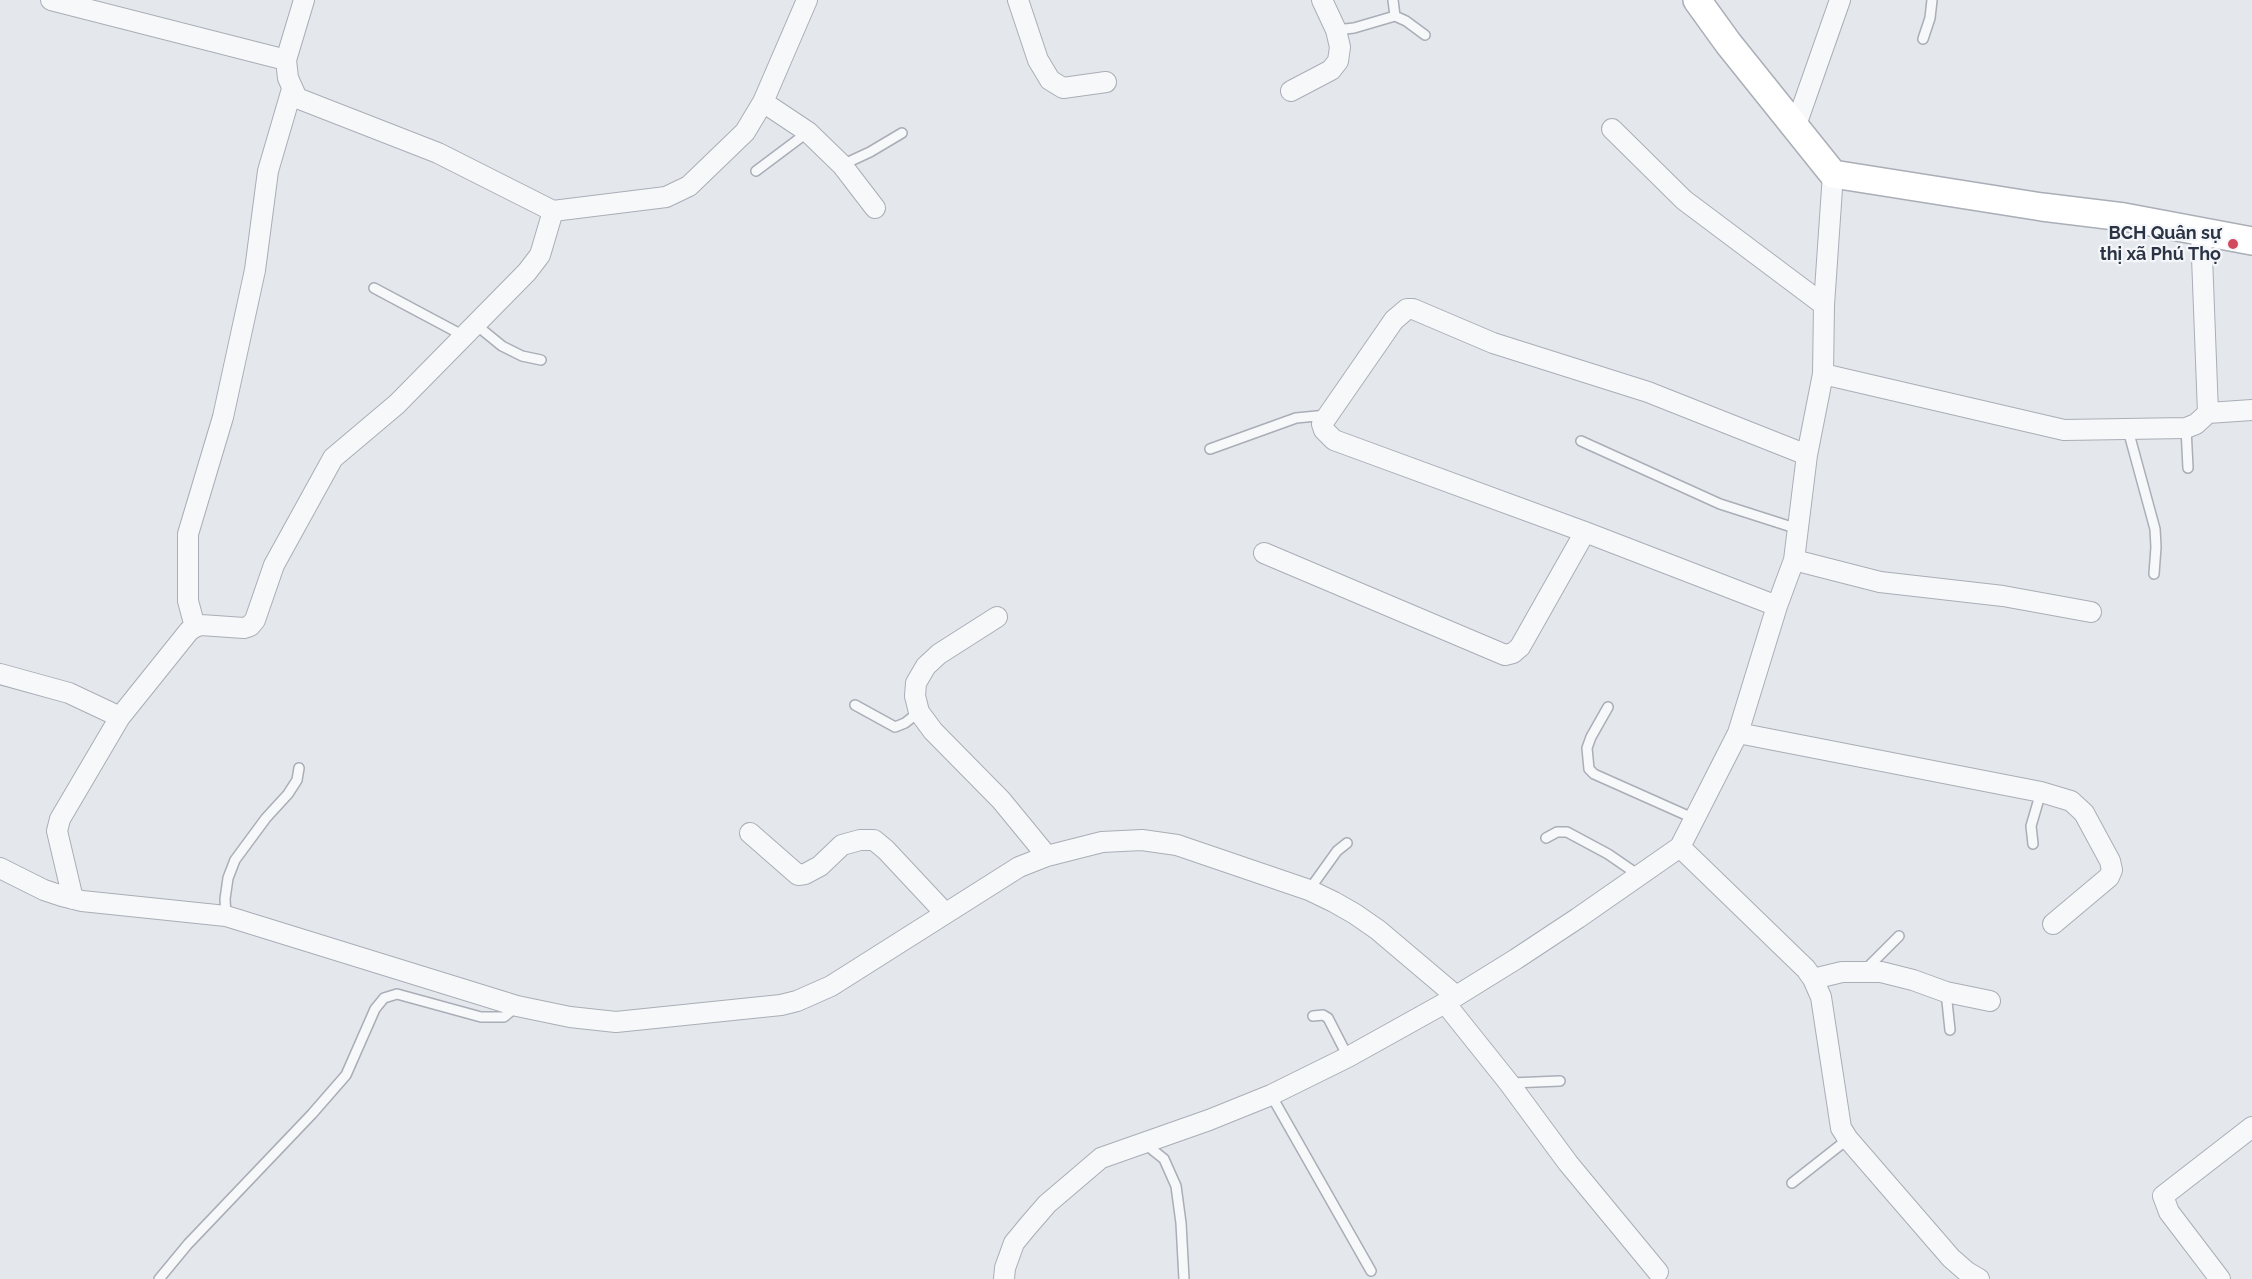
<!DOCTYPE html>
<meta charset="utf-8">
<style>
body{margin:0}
canvas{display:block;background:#e4e7ec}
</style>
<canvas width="2252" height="1279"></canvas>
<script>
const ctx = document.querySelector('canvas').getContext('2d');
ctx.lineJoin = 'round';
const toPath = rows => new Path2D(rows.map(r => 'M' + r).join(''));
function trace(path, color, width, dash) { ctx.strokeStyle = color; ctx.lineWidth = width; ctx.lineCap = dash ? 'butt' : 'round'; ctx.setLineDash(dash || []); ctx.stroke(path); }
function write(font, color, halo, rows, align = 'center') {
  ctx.font = font + ' Raleway,sans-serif'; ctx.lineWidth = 4.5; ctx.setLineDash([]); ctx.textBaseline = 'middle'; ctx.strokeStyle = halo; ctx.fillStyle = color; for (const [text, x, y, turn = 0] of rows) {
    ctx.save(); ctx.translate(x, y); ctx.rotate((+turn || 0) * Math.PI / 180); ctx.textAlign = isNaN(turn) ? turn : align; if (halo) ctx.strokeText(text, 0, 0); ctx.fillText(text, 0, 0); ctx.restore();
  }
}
const lane = toPath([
 [1393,0,1395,16],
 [1336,30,1354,28,1395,16,1406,21,1425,35],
 [1923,39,1930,18,1932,0],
 [842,165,870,152,902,133],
 [756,171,808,132],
 [374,288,464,336],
 [475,324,502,346,522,356,541,360],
 [2186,428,2188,468],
 [2128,430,2155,529,2156,547,2154,574],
 [1581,441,1720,504,1798,529],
 [1210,449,1296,418,1327,415],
 [855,705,895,727,905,723,919,712],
 [1608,707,1591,737,1587,748,1589,769,1594,774,1695,819],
 [1546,838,1557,832,1567,832,1608,854,1640,876],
 [2033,844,2031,826,2041,792],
 [1309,890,1337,851,1347,843],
 [226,916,225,899,228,878,235,860,266,818,288,794,297,780,299,768],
 [1865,970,1899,936],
 [1946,992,1950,1030],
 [1313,1016,1323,1015,1328,1018,1348,1057],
 [1511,1083,1560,1081],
 [1271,1095,1371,1271],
 [1144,1143,1164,1159,1176,1186,1181,1223,1184,1279],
 [1792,1183,1848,1139],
 [159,1279,188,1244,312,1114,346,1075,375,1009,384,998,397,994,481,1017,504,1017,517,1006]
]);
const street = toPath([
 [51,0,286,60,288,78,297,98,438,153,553,211,666,197,689,186,745,132,763,102,807,0],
 [1018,0,1038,60,1050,80,1063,88,1106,82],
 [286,60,304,0],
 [1291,91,1331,70,1338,61,1340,47,1336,30,1322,0],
 [763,102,808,132,842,165,875,208],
 [1795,128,1840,0],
 [1612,129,1684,200,1824,305],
 [2201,231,2208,413],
 [1823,374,2064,430,2186,428,2196,424,2208,413,2252,410],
 [1264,553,1505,655,1513,653,1520,647,1585,532],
 [1794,560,1880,582,2003,596,2091,612],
 [1777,606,1585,532,1334,440,1324,430,1322,424,1394,320,1407,309,1413,309,1493,343,1648,392,1807,455],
 [997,617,939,654,926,666,916,683,915,696,919,712,933,731,1001,800,1047,856],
 [195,627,188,601,188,534,223,417,255,270,268,171,292,89],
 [0,674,69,693,120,717],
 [1738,733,2041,792,2071,801,2084,813,2110,861,2112,870,2109,877,2053,924],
 [750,833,798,875,805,874,820,866,842,845,860,840,874,840,886,850,945,913],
 [1680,847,1806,969,1813,979,1821,997,1841,1128,1848,1139,1951,1258,1967,1272,1979,1279],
 [0,868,44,890,62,896,82,901,226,916,517,1006,570,1017,616,1022,781,1005,797,1001,831,986,1019,867,1047,856,1102,842,1142,840,1177,845,1309,890,1334,902,1355,914,1378,930,1456,996],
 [73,899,57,831,60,819,120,717,189,631,195,627,201,625,244,628,250,626,255,620,274,565,333,458,397,404,527,272,540,255,553,211],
 [1813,979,1842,972,1881,972,1913,980,1946,992,1990,1001],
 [1445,1003,1509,1083,1568,1163,1658,1272],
 [1004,1279,1005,1268,1014,1243,1028,1226,1047,1204,1101,1158,1209,1120,1271,1095,1348,1057,1445,1003,1516,959,1578,918,1680,847,1738,733,1777,606,1794,560,1807,455,1823,374,1824,305,1833,174],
 [2220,1279,2169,1212,2163,1196,2252,1127]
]);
const secondary = toPath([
 [1697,0,1728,43,1833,174,2042,207,2124,217,2252,241]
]);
const markers = [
 [2233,244,6,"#d1495b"]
];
const poiNames = [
 ["BCH Quân sự",2221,234],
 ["thị xã Phú Thọ",2221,255]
];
trace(lane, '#a9aeb7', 12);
trace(street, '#a9aeb7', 22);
trace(secondary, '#a9aeb7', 30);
trace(lane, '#f7f8fa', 9);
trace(street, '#f7f8fa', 20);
trace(secondary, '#fff', 27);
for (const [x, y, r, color] of markers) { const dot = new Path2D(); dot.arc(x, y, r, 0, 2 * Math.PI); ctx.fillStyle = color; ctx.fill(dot); trace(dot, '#f4f6f9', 2); }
write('bold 18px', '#2b3445', '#f4f6f9', poiNames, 'right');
</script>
